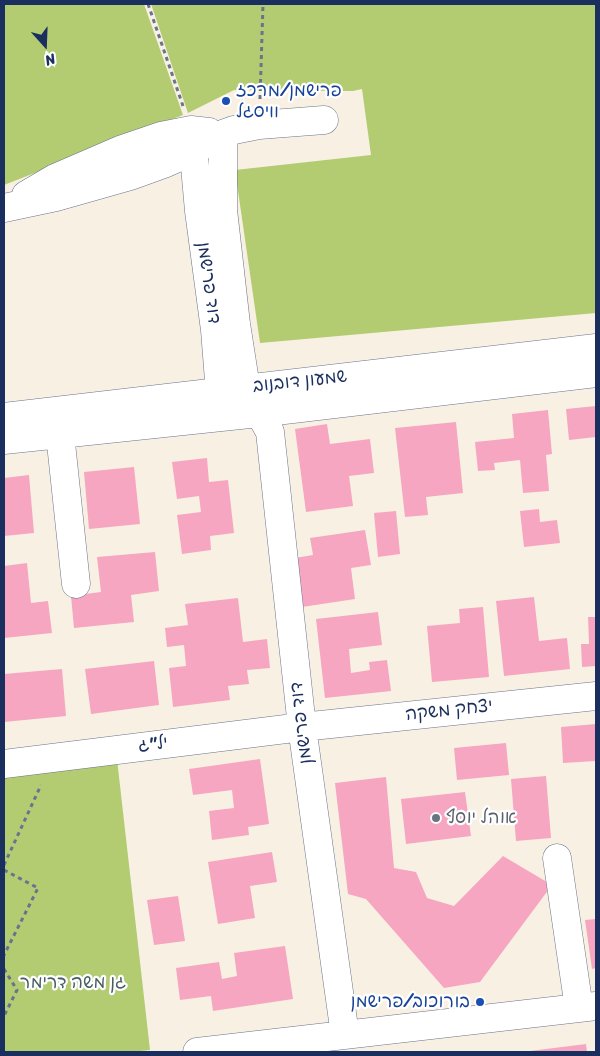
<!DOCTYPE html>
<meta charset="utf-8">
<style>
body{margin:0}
#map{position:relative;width:600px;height:1056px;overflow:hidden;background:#f8f1e3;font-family:Sriracha,sans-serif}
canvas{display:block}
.frame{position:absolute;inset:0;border:5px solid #1b2f5e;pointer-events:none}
.north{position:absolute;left:20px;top:20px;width:50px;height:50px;-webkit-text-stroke:4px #fff;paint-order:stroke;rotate:160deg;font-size:14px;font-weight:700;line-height:20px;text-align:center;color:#1b2f5e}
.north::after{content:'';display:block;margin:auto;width:18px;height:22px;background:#1b2f5e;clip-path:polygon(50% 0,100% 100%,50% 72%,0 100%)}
</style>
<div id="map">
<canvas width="600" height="1056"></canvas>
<div class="frame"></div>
<div class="north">N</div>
</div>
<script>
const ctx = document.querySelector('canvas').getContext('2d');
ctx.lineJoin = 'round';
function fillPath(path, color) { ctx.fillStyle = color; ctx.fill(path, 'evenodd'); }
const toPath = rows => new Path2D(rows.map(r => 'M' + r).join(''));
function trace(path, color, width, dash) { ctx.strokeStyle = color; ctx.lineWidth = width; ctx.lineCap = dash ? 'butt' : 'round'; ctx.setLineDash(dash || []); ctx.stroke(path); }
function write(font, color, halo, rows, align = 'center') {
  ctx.font = font + ' Sriracha,"Playpen Sans Hebrew",sans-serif'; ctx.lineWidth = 4.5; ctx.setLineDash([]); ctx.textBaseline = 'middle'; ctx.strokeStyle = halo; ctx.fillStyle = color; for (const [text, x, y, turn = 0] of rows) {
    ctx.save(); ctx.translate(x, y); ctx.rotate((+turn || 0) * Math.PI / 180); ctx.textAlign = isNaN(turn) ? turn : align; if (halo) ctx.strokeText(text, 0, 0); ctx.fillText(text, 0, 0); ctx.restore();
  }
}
const green = toPath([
 [4,4,144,4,183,115,4,185],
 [151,4,596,4,596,313,260,343,235,170,371,155,362,89,353,91,234,90,188,113],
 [117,759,150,1050,131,1052,4,1052,4,772]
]);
const building = toPath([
 [596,406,596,437,569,440,566,409],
 [548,410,552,454,546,455,549,491,523,493,520,460,494,463,495,470,478,471,475,442,514,438,512,414],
 [456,422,463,493,426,497,428,515,405,517,395,428],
 [327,424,330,444,370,439,374,473,349,476,353,506,306,512,295,429],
 [207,458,209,482,228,480,234,533,210,536,211,550,182,554,177,515,201,512,199,496,177,499,172,462],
 [134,467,140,524,89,529,84,472],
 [29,475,34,533,4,536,4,478],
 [539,509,540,522,557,520,560,543,524,547,520,511],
 [396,511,400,554,378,557,374,513],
 [365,530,371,565,351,568,355,599,302,607,295,558,313,555,310,538],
 [155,552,159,591,131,595,134,622,74,628,71,596,101,592,97,557],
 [27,563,31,603,48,601,52,633,4,638,4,566],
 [534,597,539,641,567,638,570,669,504,676,496,601],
 [238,598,243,642,267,639,270,668,247,670,249,684,228,686,230,700,173,707,169,668,186,666,184,645,167,647,165,628,188,625,185,604],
 [483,607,489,677,432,682,427,626,460,623,459,609],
 [378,612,382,645,349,649,351,673,370,670,369,662,387,660,391,691,325,698,316,619],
 [588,617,596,617,596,666,582,667,581,644,589,644],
 [154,661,159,705,91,714,85,669],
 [62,669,66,716,4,722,4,674],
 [596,724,596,761,563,763,561,727],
 [506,743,509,775,457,780,454,748],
 [260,759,269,824,248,827,249,835,212,840,209,811,234,808,232,790,193,795,189,769],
 [546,776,551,838,516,841,511,779],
 [386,777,394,868,416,872,427,898,454,906,503,856,552,885,480,982,444,988,366,899,348,894,335,783],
 [465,792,471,836,406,844,401,799],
 [272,852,277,882,250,886,255,918,218,924,208,862],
 [178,896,185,941,154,945,147,900],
 [596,919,596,968,592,969,585,920],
 [285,946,293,999,213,1011,211,996,180,1000,176,968,219,962,222,979,237,976,234,953],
 [586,1044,587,1052,530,1052,530,1051]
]);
const path = toPath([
 [148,4,183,106],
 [260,99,263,4],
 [4,865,41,785],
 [4,870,38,888,4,955],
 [4,969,17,990,4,1016]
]);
const minor = toPath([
 [192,133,199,211,215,330,220,393,227,399,235,403],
 [223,134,223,210,236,324,246,388,270,432,302,727,345,1035],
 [26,195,55,178,120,150,161,136,191,130,209,132],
 [4,208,56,197,130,176,166,163,193,151,223,134,234,130,259,125,324,120],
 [4,417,596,348],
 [60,434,76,584],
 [4,440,259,413,596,373],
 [4,764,302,727,596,696],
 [557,858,579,1008],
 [197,1052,596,1006]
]);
const markers = [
 [226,101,5,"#1a4fb4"],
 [436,818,5,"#6b7280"],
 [480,1002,5,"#1a4fb4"]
];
const transitNames = [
 ["פרישמן/מרכז",236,91],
 ["וויסגל",236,112],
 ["בורוכוב/פרישמן",470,1002,"right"]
];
const streetNames = [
 ["דוד פרישמן",208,283,82],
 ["שמעון דובנוב",300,382,-6],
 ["יצחק משקה",449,711,-6],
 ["דוד פרישמן",302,723,-97],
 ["יל\"ג",153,745,-7]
];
const worshipNames = [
 ["אוהל יוסף",446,818]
];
const parkNames = [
 ["גן משה דרימר",73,983]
];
fillPath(green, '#b3cc71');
fillPath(building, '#f6a6c1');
trace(minor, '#68738d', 29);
trace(path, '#68738d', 3, [4, 4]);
trace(minor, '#fff', 28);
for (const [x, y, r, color] of markers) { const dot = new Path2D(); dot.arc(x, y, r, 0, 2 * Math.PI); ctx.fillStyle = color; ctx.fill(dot); trace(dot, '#fff', 2); }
write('18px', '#164399', '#fff', transitNames, 'left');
write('18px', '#1b2f5e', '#fff', streetNames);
write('18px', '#5b616d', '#fff', worshipNames, 'left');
write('18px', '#495e64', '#fff', parkNames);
</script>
